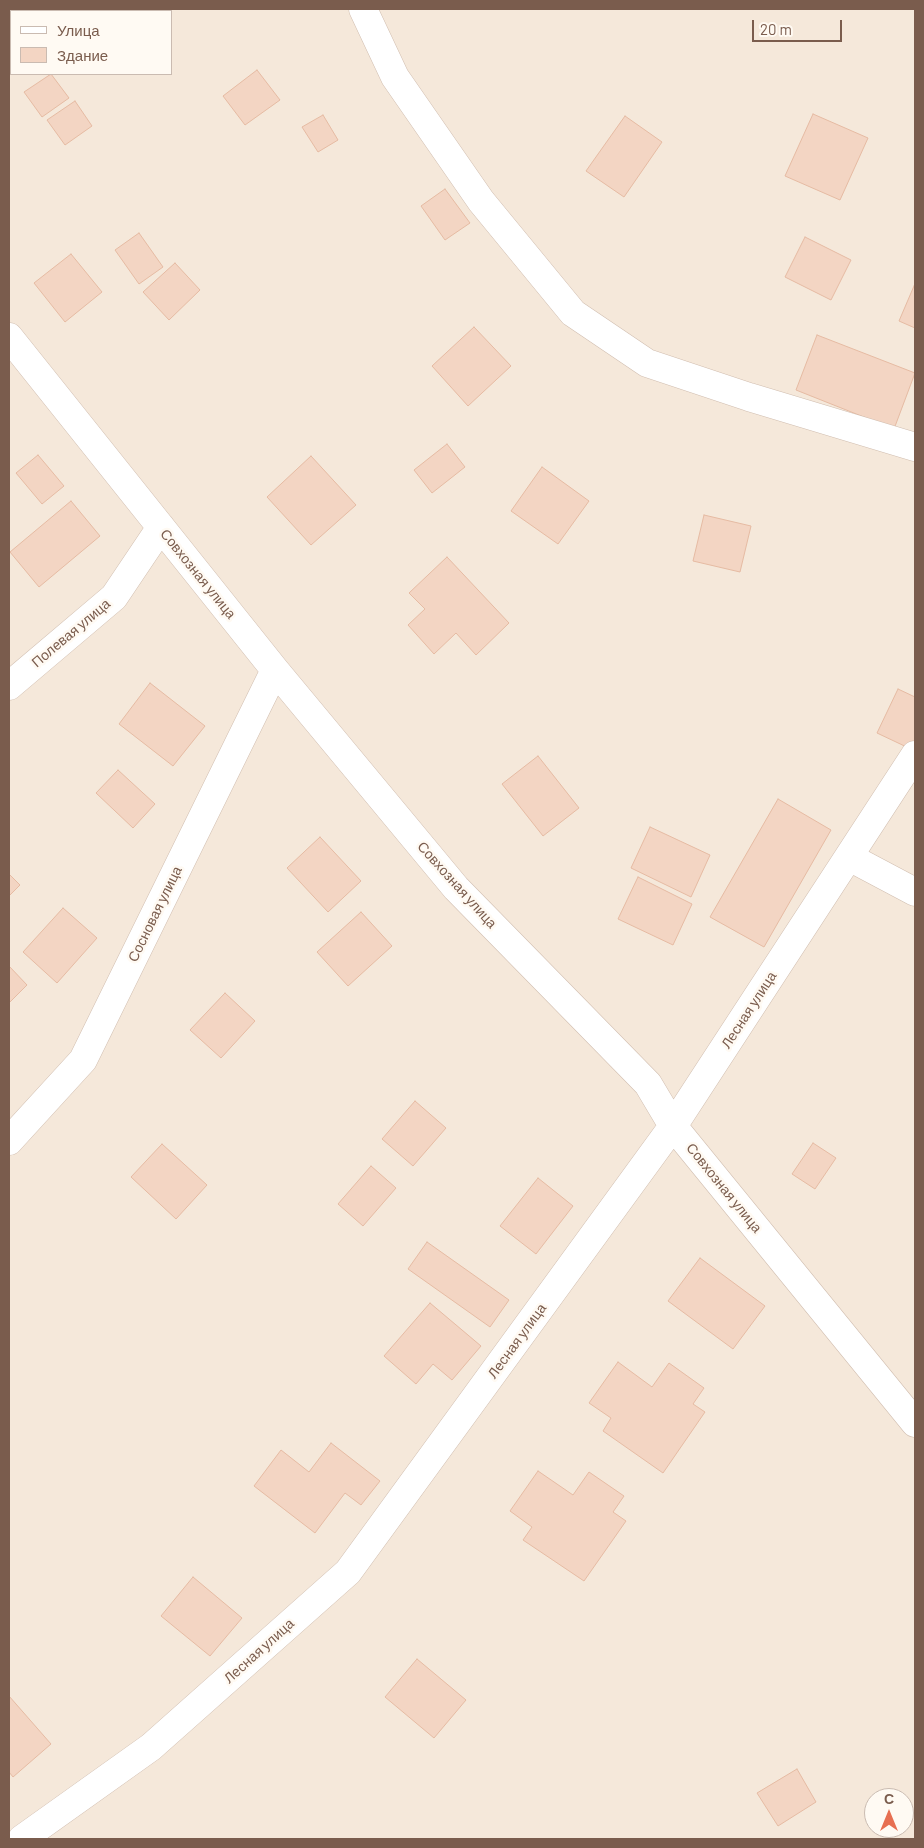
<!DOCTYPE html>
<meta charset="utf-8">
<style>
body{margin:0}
#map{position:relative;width:924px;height:1848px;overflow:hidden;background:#fdf6ec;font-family:Barlow,sans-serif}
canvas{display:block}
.frame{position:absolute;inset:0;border:10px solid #7a5c4d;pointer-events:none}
.legend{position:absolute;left:10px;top:10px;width:162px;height:65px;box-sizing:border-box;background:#fffaf3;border:1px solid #cabbb1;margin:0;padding:6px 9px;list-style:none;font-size:15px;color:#7a5c4d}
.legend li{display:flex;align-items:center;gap:10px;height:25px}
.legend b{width:25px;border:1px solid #cabbb1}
.north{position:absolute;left:864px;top:1788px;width:50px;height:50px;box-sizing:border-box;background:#fffaf3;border:1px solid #cabbb1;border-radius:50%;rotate:0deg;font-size:14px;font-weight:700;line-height:20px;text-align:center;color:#7a5c4d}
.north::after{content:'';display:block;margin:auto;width:18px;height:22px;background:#e76f51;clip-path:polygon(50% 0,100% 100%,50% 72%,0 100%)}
.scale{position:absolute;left:752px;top:20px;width:90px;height:22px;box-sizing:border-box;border:2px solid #7a5c4d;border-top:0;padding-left:6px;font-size:15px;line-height:18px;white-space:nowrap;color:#7a5c4d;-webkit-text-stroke:4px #fffaf3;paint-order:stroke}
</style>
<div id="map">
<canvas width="924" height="1848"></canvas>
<div class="frame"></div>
<ul class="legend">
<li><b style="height:6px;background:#fff"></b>Улица</li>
<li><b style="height:14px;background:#f3d5c3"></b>Здание</li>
</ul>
<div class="north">С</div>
<div class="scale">20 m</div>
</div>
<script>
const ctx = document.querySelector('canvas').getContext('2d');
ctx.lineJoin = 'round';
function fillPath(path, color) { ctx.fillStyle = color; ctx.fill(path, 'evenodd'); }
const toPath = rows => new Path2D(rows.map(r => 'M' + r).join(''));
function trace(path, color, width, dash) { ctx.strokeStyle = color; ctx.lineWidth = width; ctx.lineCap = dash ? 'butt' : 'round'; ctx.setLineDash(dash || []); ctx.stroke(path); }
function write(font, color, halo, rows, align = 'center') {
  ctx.font = font + ' Barlow,sans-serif'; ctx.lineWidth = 5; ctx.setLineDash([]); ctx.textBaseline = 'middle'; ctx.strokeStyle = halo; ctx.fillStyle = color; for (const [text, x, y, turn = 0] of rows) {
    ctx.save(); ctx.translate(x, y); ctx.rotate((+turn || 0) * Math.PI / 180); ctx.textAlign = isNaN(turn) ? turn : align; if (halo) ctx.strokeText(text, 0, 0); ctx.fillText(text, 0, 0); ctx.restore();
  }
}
const residential = toPath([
 [9,9,915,9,915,1839,9,1839],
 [11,11,171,11,171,74,11,74],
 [874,1798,904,1798,904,1828,874,1828]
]);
const building = toPath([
 [257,70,280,100,245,125,223,96,257,70],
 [51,74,69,98,42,117,24,92,51,74],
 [75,101,92,126,65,145,47,120,75,101],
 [813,114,868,138,840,200,785,176,813,114],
 [323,115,338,140,318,152,302,127,323,115],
 [625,116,662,142,624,197,586,171,625,116],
 [445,189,470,223,445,240,421,206,445,189],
 [139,233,163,267,139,284,115,250,139,233],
 [805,237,851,260,831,300,785,277,805,237],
 [71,254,102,292,65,322,34,283,71,254],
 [175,263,200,290,169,320,143,292,175,263],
 [914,286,915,287,915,328,899,321,914,286],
 [474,327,511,366,468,406,432,366,474,327],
 [817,335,915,373,894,429,796,390,817,335],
 [447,444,465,467,432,493,414,470,447,444],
 [38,455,64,486,42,504,16,473,38,455],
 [311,456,356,505,311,545,267,497,311,456],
 [542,467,589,501,558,544,511,511,542,467],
 [71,501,100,536,39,587,10,552,71,501],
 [704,515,751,526,740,572,693,561,704,515],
 [447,557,509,623,476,655,456,633,434,654,408,625,425,609,409,593,447,557],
 [150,683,205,726,173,766,119,724,150,683],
 [898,689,915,697,915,745,913,750,877,733,898,689],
 [538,756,579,808,543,836,502,784,538,756],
 [118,770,155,804,133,828,96,793,118,770],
 [778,799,831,830,764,947,710,917,778,799],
 [650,827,710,855,691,897,631,868,650,827],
 [320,837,361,881,328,912,287,868,320,837],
 [9,874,20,885,9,896,9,874],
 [638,877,692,904,673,945,618,919,638,877],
 [63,908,97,938,57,983,23,952,63,908],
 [361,912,392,946,348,986,317,952,361,912],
 [9,966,27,985,9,1003,9,966],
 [225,993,255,1021,221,1058,190,1030,225,993],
 [415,1101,446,1128,413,1166,382,1139,415,1101],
 [813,1143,836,1158,815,1189,792,1174,813,1143],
 [162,1144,207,1185,176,1219,131,1177,162,1144],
 [371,1166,396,1188,363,1226,338,1204,371,1166],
 [538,1178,573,1206,536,1254,500,1226,538,1178],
 [427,1242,509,1300,490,1327,408,1269,427,1242],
 [700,1258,765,1306,733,1349,668,1301,700,1258],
 [430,1303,481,1346,452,1380,433,1364,416,1384,384,1356,430,1303],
 [618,1362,652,1387,669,1363,704,1388,693,1404,705,1412,663,1473,603,1431,611,1418,589,1403,618,1362],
 [331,1443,380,1481,361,1505,345,1493,315,1533,254,1486,281,1450,309,1472,331,1443],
 [538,1471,573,1495,589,1472,624,1496,613,1512,626,1521,584,1581,523,1540,532,1527,510,1511,538,1471],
 [193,1577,242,1618,210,1656,161,1616,193,1577],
 [417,1659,466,1700,434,1738,385,1697,417,1659],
 [9,1696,51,1744,13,1777,9,1772,9,1696],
 [797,1769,816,1802,778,1826,757,1793,797,1769]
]);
const minor = toPath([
 [363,9,395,77,481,201,573,313,647,363,749,397,915,447],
 [9,337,275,670,456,888,648,1084,673,1126,915,1423],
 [9,686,114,597,161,527],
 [849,857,915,892],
 [9,1141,83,1060,275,670],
 [22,1839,151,1747,348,1572,673,1126,915,755]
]);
const streetNames = [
 ["Совхозная улица",198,574,51],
 ["Полевая улица",71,633,-40],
 ["Совхозная улица",457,885,48],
 ["Сосновая улица",155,914,-64],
 ["Лесная улица",749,1010,-57],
 ["Совхозная улица",724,1188,51],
 ["Лесная улица",517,1341,-54],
 ["Лесная улица",259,1651,-42]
];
fillPath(residential, '#f5e8da');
fillPath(building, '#f3d5c3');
trace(building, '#e6bba3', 1);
trace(minor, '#d1beb0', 29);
trace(minor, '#fff', 28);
write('14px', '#7a5c4d', '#fffaf3', streetNames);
</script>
